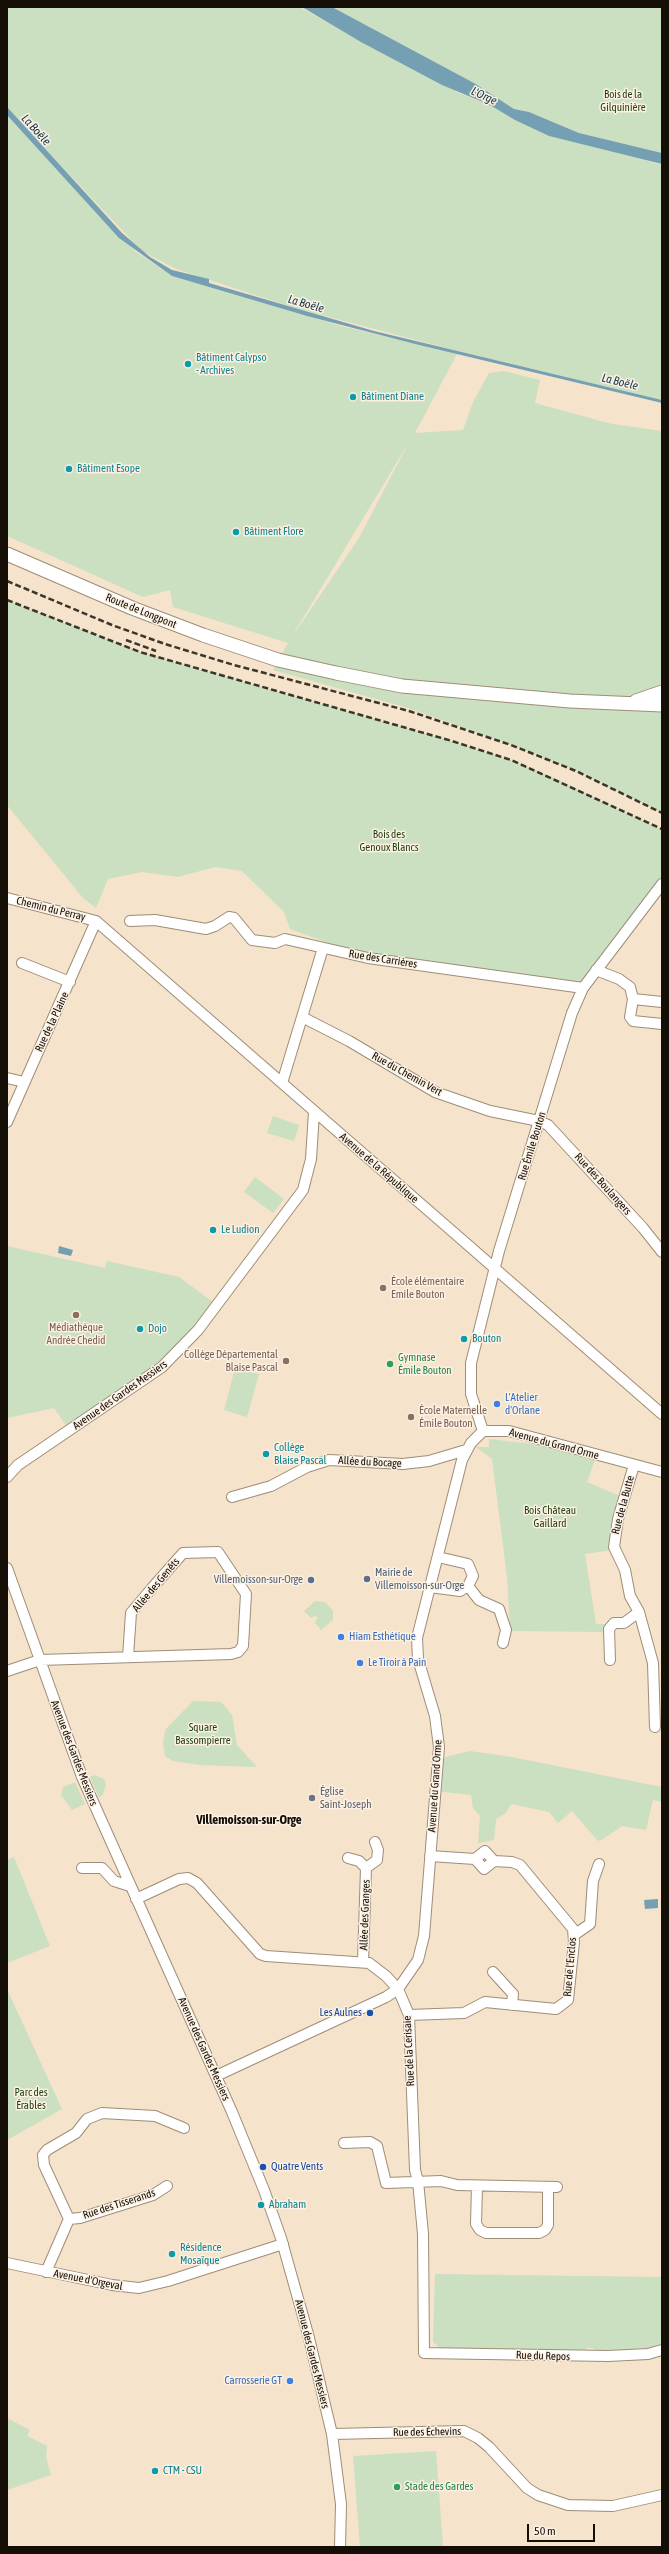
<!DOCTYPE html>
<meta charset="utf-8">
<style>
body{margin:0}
#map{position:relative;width:669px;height:2554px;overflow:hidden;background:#f5e3cb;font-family:"Asap Condensed",sans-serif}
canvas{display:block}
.frame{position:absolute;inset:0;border:8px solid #150e07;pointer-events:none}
.scale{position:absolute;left:527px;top:2524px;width:68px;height:18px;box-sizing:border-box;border:2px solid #150e07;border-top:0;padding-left:5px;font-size:12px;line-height:14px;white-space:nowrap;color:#150e07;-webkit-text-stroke:3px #fcf1e3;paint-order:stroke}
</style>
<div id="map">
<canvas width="669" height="2554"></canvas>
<div class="frame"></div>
<div class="scale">50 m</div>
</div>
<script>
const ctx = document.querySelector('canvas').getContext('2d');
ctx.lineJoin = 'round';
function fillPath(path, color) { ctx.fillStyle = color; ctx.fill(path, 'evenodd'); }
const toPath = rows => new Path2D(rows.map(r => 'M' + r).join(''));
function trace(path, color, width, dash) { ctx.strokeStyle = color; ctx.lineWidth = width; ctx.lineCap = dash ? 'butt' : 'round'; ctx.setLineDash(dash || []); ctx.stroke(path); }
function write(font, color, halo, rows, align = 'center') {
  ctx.font = font + ' "Asap Condensed",sans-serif'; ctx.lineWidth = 3; ctx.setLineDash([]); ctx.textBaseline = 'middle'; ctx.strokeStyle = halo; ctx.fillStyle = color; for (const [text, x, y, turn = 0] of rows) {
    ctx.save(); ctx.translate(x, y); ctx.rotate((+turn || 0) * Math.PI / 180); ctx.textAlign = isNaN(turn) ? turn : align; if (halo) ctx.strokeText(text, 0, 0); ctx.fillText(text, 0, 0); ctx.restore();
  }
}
const green = toPath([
 [7,7,299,7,459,93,490,105,549,136,612,150,662,165,662,400,458,351,295,308,176,269,142,251,7,109],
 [332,7,662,7,662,153,579,133,529,112,514,109,474,83],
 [7,115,136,252,172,276,341,326,457,354,415,433,463,430,473,402,489,373,504,371,540,380,535,403,612,424,662,431,662,813,576,771,511,745,408,708,273,670,288,643,173,607,170,590,143,597,7,536],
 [409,442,359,538,294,634,294,633],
 [7,600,140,652,452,741,511,760,559,780,662,830,662,884,583,988,407,962,339,947,290,929,284,912,242,871,215,867,178,877,142,872,108,879,96,908,83,898,7,805],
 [273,1116,299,1125,294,1141,267,1133],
 [255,1177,284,1199,273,1213,244,1192],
 [7,1246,105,1268,107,1261,179,1277,213,1302,186,1336,160,1361,67,1427,54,1408,7,1418],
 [235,1368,259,1374,247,1417,224,1410],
 [489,1439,542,1445,596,1457,587,1482,620,1496,613,1550,585,1554,596,1624,607,1624,607,1632,510,1631,507,1577,492,1459,476,1447,489,1447],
 [315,1601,325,1602,333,1611,333,1620,321,1630,315,1623,318,1617,314,1616,311,1618,304,1611],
 [193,1701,221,1702,232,1715,237,1745,257,1767,200,1765,173,1761,165,1756,163,1744,165,1730],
 [470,1751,512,1757,662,1787,662,1802,653,1800,646,1830,622,1826,600,1841,597,1840,572,1811,558,1823,549,1812,511,1804,506,1813,496,1819,494,1840,478,1843,480,1816,473,1808,471,1795,435,1791,438,1759],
 [94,1775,104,1779,106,1784,103,1794,99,1798,90,1777],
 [75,1782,85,1804,72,1810,61,1795,63,1787],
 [14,1857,50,1946,7,1963,7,1860],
 [7,1989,62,2109,7,2140],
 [435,2274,662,2277,662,2343,648,2348,595,2351,593,2348,587,2348,584,2352,441,2349,433,2342],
 [7,2418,30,2430,27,2436,47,2446,46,2457,51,2475,7,2490],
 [436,2451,443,2547,360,2547,353,2456]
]);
const water = toPath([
 [302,7,332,7,474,83,514,109,529,112,579,133,662,153,662,164,549,136,515,120,490,105,442,85,361,42],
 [7,107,122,233,150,257,172,270,209,279,209,283,374,331,662,400,662,403,415,344,307,316,172,276,119,238,7,115],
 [59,1246,73,1250,71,1256,58,1253],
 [658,1899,658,1908,645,1909,644,1900]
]);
const minor = toPath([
 [7,898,96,921,662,1414],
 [130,921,155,920,206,929,215,926,229,917,234,918,252,940,275,943,285,939,368,958,583,988],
 [22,963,70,982],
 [596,970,619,979,630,987,633,999,630,1017,633,1021,662,1024],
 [633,999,662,1002],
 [304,1018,349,1041,435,1092,490,1111,539,1121,548,1125,643,1228,662,1252],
 [7,1078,24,1082],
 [282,1083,323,948],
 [7,1122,96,921],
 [483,1431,471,1394,471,1363,499,1251,572,1013,583,988,662,884],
 [634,1465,618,1519,614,1547,625,1570,630,1596,639,1612,653,1663,655,1727],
 [7,1477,18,1465,162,1367,198,1330,303,1190,311,1159,314,1112],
 [232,1497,271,1486,307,1467,329,1460,403,1464,429,1461,466,1450],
 [7,1568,82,1777,232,2112,264,2190,281,2238,308,2334,332,2434,341,2504,340,2547],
 [468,1586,479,1600,499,1609,506,1630,503,1643],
 [430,1587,460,1591,468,1586,473,1576,468,1564,438,1557],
 [610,1660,609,1629,614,1623,624,1623,639,1612],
 [7,1671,40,1660,231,1654,238,1652,243,1646,246,1594,218,1552,183,1553,152,1588,131,1613,128,1657],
 [485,1851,494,1861,484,1869,475,1859,485,1851],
 [430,1856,475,1859],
 [348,1858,359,1861,366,1868,363,1962],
 [82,1868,102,1868,114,1881,130,1886],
 [366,1868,377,1860,378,1850,375,1842],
 [136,1899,179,1879,188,1878,197,1883,260,1954,266,1956,369,1963,386,1976,398,1989,409,2015,415,2170,418,2181,423,2234,424,2353,608,2356,648,2354,662,2350],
 [574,1935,590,1924,593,1881,599,1864],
 [493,1972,513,1994,512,2005],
 [409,2015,464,2013,485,2002,556,2009,568,2000,574,1942,573,1929,520,1865,512,1862,494,1861],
 [216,2076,386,1997,398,1989,418,1960,424,1936,439,1747,435,1716,418,1659,417,1638,462,1460,471,1443,483,1431,509,1431,662,1472],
 [344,2143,370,2142,377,2146,386,2183,441,2181,457,2185,557,2187],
 [477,2186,476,2224,480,2230,486,2233,539,2233,545,2230,548,2225,548,2187],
 [69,2219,80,2218,153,2195,167,2186],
 [7,2263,112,2285,139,2288,168,2281,283,2244],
 [46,2272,69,2219,44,2165,43,2155,47,2150,76,2133,87,2119,102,2113,155,2116,184,2128],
 [332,2434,464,2431,478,2438,489,2447,527,2488,538,2495,568,2505,613,2506,662,2495]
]);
const major = toPath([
 [7,554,132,608,203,635,278,660,336,673,402,686,570,701,662,705],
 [636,701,662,692]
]);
const rail = toPath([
 [7,581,112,625,165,644,234,665,409,711,511,745,576,771,662,813],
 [7,600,140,652,452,741,511,760,662,829],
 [126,640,156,651]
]);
const markers = [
 [188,364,4,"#0f9aa8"],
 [353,397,4,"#0f9aa8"],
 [69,469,4,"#0f9aa8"],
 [236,532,4,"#0f9aa8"],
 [213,1230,4,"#0f9aa8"],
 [383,1288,4,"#8d6e63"],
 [76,1315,4,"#8d6e63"],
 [140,1329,4,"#0f9aa8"],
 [464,1339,4,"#0f9aa8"],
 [286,1361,4,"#8d6e63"],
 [390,1364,4,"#2e9e5b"],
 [497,1404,4,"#3f7fe0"],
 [411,1417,4,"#8d6e63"],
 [266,1454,4,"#0f9aa8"],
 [367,1579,4,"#5c6f8a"],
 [311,1580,4,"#5c6f8a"],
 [341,1637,4,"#3f7fe0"],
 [360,1663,4,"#3f7fe0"],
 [312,1798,4,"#6b7280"],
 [370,2013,4,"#1a4fb4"],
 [263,2167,4,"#1a4fb4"],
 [261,2205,4,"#0f9aa8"],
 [172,2254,4,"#0f9aa8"],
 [290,2381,4,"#3f7fe0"],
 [155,2471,4,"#0f9aa8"],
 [397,2487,4,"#2e9e5b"]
];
const parkNames = [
 ["Bois de la",623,95],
 ["Gilquinière",623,108],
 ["Bois des",389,835],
 ["Genoux Blancs",389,848],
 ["Bois Château",550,1511],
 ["Gaillard",550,1524],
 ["Square",203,1728],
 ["Bassompierre",203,1741],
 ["Parc des",31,2093],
 ["Érables",31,2106]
];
const cultureNames = [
 ["Bâtiment Calypso",196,358],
 ["- Archives",196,371],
 ["Bâtiment Diane",361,397],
 ["Bâtiment Esope",77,469],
 ["Bâtiment Flore",244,532],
 ["Le Ludion",221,1230],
 ["Dojo",148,1329],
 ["Bouton",472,1339],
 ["Collège",274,1448],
 ["Blaise Pascal",274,1461],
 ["Abraham",269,2205],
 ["Résidence",180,2248],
 ["Mosaïque",180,2261],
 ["CTM - CSU",163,2471]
];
const streetNames = [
 ["Route de Longpont",141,611,22],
 ["Chemin du Perray",51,909,14],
 ["Rue des Carrières",383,959,9],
 ["Rue de la Plaine",52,1022,-65],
 ["Rue du Chemin Vert",407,1074,29],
 ["Rue Émile Bouton",532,1146,-73],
 ["Avenue de la République",379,1168,41],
 ["Rue des Boulangers",603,1184,48],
 ["Avenue des Gardes Messiers",120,1395,-35],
 ["Avenue du Grand Orme",554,1444,15],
 ["Allée du Bocage",370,1462,3],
 ["Rue de la Butte",623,1505,-75],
 ["Allée des Genêts",156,1585,-50],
 ["Avenue des Gardes Messiers",74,1753,69],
 ["Avenue du Grand Orme",435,1786,-86],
 ["Allée des Granges",365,1915,-88],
 ["Rue de l'Enclos",570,1967,-85],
 ["Avenue des Gardes Messiers",204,2049,66],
 ["Rue de la Cerisaie",409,2051,-93],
 ["Rue des Tisserands",119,2204,-18],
 ["Avenue d'Orgeval",88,2280,11],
 ["Avenue des Gardes Messiers",312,2354,76],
 ["Rue du Repos",543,2356,2],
 ["Rue des Échevins",427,2432,-1]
];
const educationNames = [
 ["École élémentaire",391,1282],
 ["Emile Bouton",391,1295],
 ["Médiathèque",76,1328,"center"],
 ["Andrée Chedid",76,1341,"center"],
 ["Collège Départemental",278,1355,"right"],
 ["Blaise Pascal",278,1368,"right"],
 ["École Maternelle",419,1411],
 ["Émile Bouton",419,1424]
];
const leisureNames = [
 ["Gymnase",398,1358],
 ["Émile Bouton",398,1371],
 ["Stade des Gardes",405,2487]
];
const shopNames = [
 ["L'Atelier",505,1398],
 ["d'Orlane",505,1411],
 ["Hiam Esthétique",349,1637],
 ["Le Tiroir à Pain",368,1663],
 ["Carrosserie GT",282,2381,"right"]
];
const serviceNames = [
 ["Mairie de",375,1573],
 ["Villemoisson-sur-Orge",375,1586],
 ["Villemoisson-sur-Orge",303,1580,"right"]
];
const worshipNames = [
 ["Église",320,1792],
 ["Saint-Joseph",320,1805]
];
const transitNames = [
 ["Les Aulnes",362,2013],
 ["Quatre Vents",271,2167,"left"]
];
const waterNames = [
 ["L'Orge",484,96,25],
 ["La Boële",36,130,48],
 ["La Boële",306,304,16],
 ["La Boële",620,382,14]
];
const quarterNames = [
 ["Villemoisson-sur-Orge",249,1820]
];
fillPath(green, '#cae0c1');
fillPath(water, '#75a0b3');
trace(minor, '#9e8d77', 12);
trace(major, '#9e8d77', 15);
trace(minor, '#fff', 10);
trace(major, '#fff', 13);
trace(rail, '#3d342a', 2.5, [6, 3]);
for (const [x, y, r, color] of markers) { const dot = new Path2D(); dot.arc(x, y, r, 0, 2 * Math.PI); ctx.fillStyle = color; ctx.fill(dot); trace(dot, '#fcf1e3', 1.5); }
write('11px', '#1f3f0e', '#fcf1e3', parkNames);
write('11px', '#0d838f', '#fcf1e3', cultureNames, 'left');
write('11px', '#150e07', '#fcf1e3', streetNames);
write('11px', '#785e54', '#fcf1e3', educationNames, 'left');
write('11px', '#27864d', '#fcf1e3', leisureNames, 'left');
write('11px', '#366cbe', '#fcf1e3', shopNames, 'left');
write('11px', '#4e5e75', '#fcf1e3', serviceNames, 'left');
write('11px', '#5b616d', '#fcf1e3', worshipNames, 'left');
write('11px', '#164399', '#fcf1e3', transitNames, 'right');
write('italic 12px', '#153b4b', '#fcf1e3', waterNames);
write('bold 13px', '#150e07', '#fcf1e3', quarterNames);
</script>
